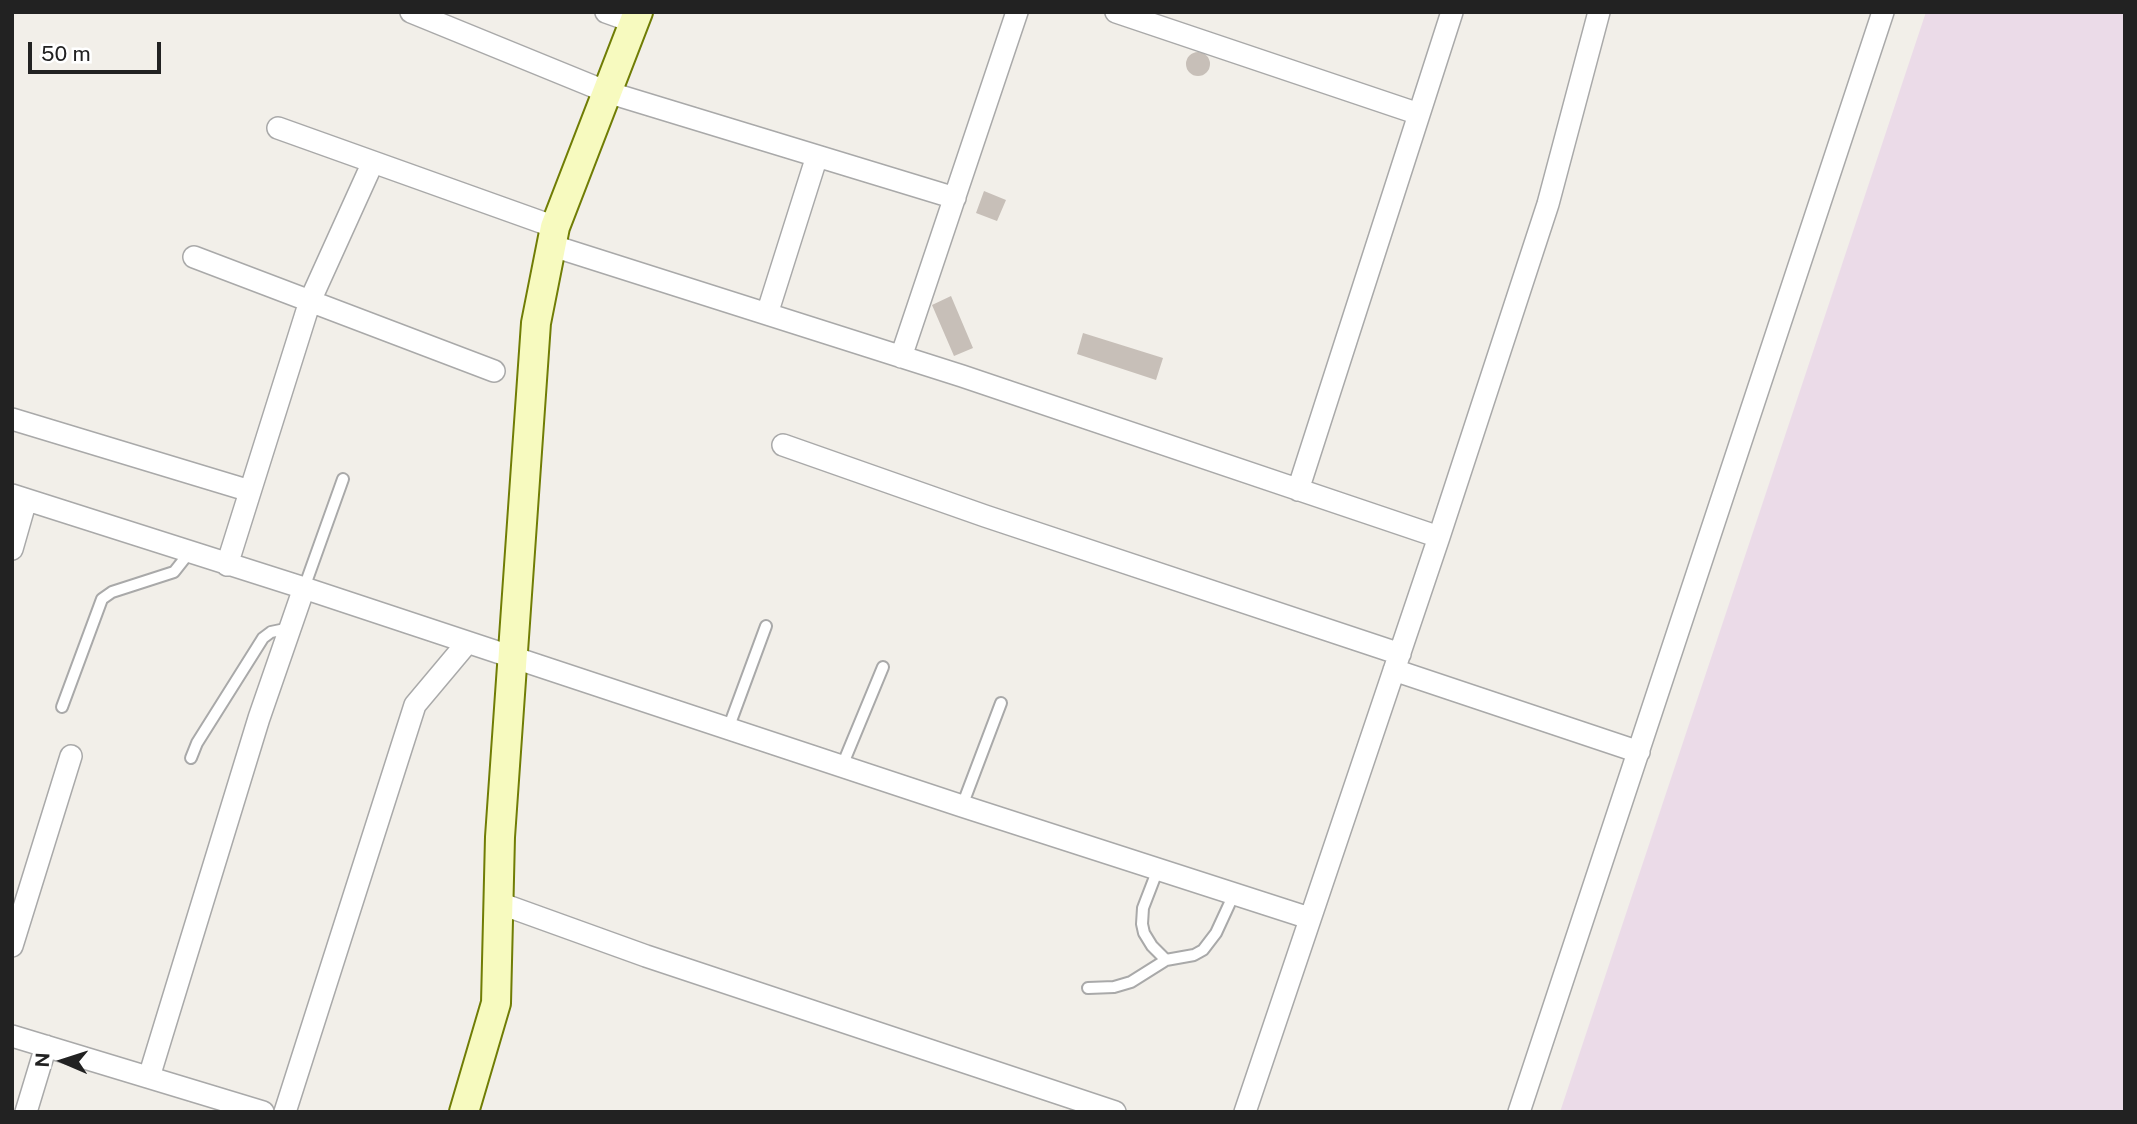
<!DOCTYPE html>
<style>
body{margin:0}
#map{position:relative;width:2137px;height:1124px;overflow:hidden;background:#f2efe9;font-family:"Public Sans",sans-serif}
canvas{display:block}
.frame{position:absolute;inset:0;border:14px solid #222;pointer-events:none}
.north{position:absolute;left:28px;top:1026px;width:70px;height:70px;-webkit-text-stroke:5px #fff;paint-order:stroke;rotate:273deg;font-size:19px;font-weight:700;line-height:28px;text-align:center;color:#222}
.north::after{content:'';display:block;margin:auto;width:24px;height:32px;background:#222;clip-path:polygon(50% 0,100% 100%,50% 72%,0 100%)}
.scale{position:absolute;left:28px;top:42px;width:133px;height:32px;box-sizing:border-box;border:4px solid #222;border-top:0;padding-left:9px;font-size:21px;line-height:24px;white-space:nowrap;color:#222;-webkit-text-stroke:5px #fff;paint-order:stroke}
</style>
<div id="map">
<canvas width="2137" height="1124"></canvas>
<div class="frame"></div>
<div class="north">N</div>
<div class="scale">50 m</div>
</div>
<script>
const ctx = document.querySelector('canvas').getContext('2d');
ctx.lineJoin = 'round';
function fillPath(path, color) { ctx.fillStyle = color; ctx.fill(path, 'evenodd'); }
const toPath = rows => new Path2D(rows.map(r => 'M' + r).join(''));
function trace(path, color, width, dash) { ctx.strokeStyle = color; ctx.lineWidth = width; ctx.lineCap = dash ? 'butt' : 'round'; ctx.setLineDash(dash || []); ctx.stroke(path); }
const industrial = toPath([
 [1926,12,2125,12,2125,1112,1560,1112]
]);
const building = toPath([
 '1186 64a12 12 0 1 1 24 0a12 12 0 1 1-24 0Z',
 [984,191,1006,200,997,221,976,213],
 [951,296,973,348,954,356,932,305],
 [1083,333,1163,358,1156,380,1077,354]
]);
const service = toPath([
 [304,588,343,479],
 [62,707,102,599,112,592,174,572,189,553],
 [728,729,766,626],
 [191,758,197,743,263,638,271,632,290,628],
 [842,766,883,667],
 [962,806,1001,703],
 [1158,869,1143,908,1142,924,1144,933,1152,946,1166,960],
 [1088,988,1114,987,1131,982,1166,960,1194,955,1203,950,1216,933,1234,894]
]);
const minor = toPath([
 [411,12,607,92,955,198],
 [606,12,634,22],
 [1116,12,1419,114],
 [278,128,555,227],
 [550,245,962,376,1439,537],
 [194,257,494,371],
 [767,314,817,156],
 [901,357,1017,12],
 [12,419,250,491],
 [783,445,985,516,1400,654],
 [1298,490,1452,12],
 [12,495,304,588,962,806,1309,918],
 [12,549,26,500],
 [227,565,310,301,373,162],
 [1394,670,1639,752],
 [499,903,646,956,1115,1112],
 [12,946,71,756],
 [12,1036,263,1112],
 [149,1077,259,718,304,588],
 [26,1112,46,1046],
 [285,1112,415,705,467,643],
 [1245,1112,1439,537,1548,204,1599,12],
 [1519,1112,1883,12]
]);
const secondary = toPath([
 [464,1112,496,1003,500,837,536,323,555,227,638,12]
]);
fillPath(industrial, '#ebdbe8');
fillPath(building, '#c7bfb8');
trace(service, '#a9a9a9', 14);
trace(minor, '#a9a9a9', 24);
trace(secondary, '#707d05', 32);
trace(service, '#fff', 10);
trace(minor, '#fff', 21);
trace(secondary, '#f7fabf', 28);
</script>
